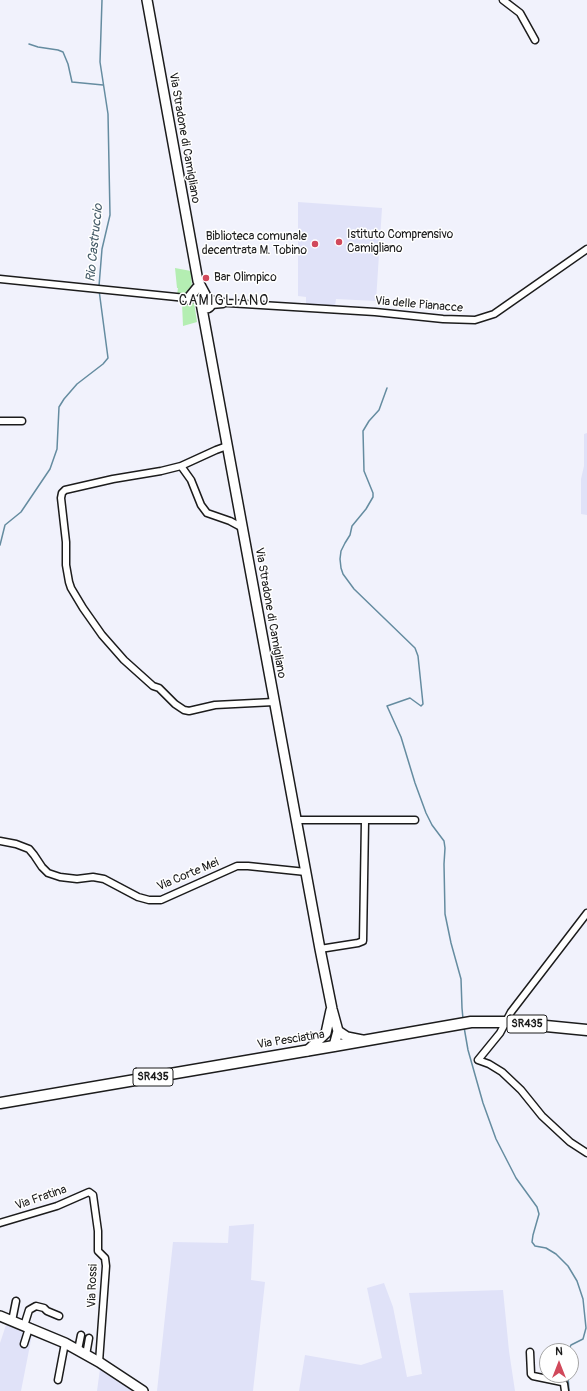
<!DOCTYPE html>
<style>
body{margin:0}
#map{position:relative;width:587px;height:1391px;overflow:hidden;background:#f1f2fc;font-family:Pangolin,sans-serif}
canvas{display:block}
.north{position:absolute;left:539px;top:1343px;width:40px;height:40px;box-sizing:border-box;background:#fff;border:1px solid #a4a4a4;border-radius:50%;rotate:0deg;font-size:11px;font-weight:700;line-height:16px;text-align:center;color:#1c1c1c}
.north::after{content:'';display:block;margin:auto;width:14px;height:18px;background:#d1495b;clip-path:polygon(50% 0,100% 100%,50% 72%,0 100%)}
</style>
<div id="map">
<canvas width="587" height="1391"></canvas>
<div class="north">N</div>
</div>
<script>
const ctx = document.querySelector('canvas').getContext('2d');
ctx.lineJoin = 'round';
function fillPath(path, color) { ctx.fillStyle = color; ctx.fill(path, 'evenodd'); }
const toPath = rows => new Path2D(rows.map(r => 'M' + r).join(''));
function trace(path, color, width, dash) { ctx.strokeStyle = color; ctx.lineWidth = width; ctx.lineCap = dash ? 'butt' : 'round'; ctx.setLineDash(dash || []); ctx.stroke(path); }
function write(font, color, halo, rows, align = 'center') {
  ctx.font = font + ' Pangolin,sans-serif'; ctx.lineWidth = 3; ctx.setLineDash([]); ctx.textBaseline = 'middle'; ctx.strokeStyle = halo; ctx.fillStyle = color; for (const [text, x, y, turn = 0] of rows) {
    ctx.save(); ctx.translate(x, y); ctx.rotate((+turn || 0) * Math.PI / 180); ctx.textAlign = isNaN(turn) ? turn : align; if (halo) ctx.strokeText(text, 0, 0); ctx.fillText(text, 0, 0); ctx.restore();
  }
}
const built = toPath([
 [298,202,382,208,376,301,336,299,335,306,306,304,306,297,298,296],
 [587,433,587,515,581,514,581,479,584,466,584,434],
 [254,1224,251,1280,265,1282,253,1391,157,1391,173,1242,228,1243,229,1226],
 [384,1283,393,1307,407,1377,422,1374,409,1293,503,1290,509,1351,515,1391,299,1391,305,1355,361,1365,382,1358,367,1288],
 [6,1325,32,1335,21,1391,0,1391,0,1343],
 [100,1369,136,1391,97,1391]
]);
const green = toPath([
 [175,268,191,271,192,288,189,294,177,295,178,288,177,288],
 [184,301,194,302,197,322,183,326,182,303]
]);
const stream = toPath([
 [29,44,38,47,58,50,63,52,68,64,72,82,103,85],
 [99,286,102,249,110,215,108,114,100,62,102,0],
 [387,388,379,410,369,421,363,431,364,471,373,493,373,497,366,509,352,526,350,535,345,543,341,551,340,559,341,568,343,574,354,589,415,648,418,656,423,704,421,706,410,698,387,706,401,737,415,783,426,813,432,825,444,841,445,848,444,864,445,914,451,943,461,979,462,1008,463,1019],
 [0,545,5,525,21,512,50,469,57,449,59,407,64,399,77,384,103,364,108,358,99,290],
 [464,1027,468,1050,483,1103,496,1139,516,1178,537,1207,539,1214,533,1235,532,1242,535,1246,546,1248,556,1254,568,1266,577,1281,583,1299,586,1328,583,1339,571,1345,568,1351],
 [568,1375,569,1391]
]);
const street = toPath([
 [503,0,520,13,535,40],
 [0,279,196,299,202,301],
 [209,299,228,303,375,312,443,319,475,320,494,314,587,249],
 [211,305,223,304],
 [0,421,22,421],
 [227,446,216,450,181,466,161,471,113,479,65,490,62,493,61,498,66,542,66,565,69,582,71,588,83,608,102,635,124,660,153,686,159,688,175,704,184,710,189,711,215,705,274,702],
 [181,466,191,480,201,505,207,513,230,521,243,528],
 [296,820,415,820],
 [0,841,16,844,29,849,34,855,42,867,48,873,60,877,77,879,93,877,104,879,138,897,149,900,161,900,237,866,248,866,306,872],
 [587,913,511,1012,500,1033,478,1060,489,1064,502,1072,521,1090,542,1116,570,1142,587,1153],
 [320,949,358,943,363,941,365,821],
 [0,1223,57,1206,89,1192,93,1195,98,1231,98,1251,105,1258,106,1266,99,1362],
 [12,1321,16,1301],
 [24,1326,29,1310,36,1306,44,1308,47,1311,59,1316],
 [24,1344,29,1328],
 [78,1350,81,1335],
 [530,1352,531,1374,533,1376,562,1382,564,1384,565,1391],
 [86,1355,89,1338],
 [58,1380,65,1343]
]);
const secondary = toPath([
 [147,0,198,281,207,298],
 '201 303a5 5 0 1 1 10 0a5 5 0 1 1-10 0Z',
 [188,299,197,288],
 [201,303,320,949,332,1009,338,1031,334,1046],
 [338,1031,347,1037,362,1040],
 [307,1051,326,1033,331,1010],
 [0,1316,65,1343,99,1362,143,1391]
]);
const primary = toPath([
 [0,1103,334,1046,471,1022,505,1022,587,1030]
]);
const markers = [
 [339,242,4,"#d1495b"],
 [315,244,4,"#d1495b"],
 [206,278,4,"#d1495b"]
];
const shields = [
 [527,1024,40],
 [153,1077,40]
];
const shieldNames = [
 ["SR435",527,1024],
 ["SR435",153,1077]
];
const streetNames = [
 ["Via Stradone di Camigliano",184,138,80],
 ["Via delle Pianacce",419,305,5],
 ["Via Stradone di Camigliano",270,613,80],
 ["Via Corte Mei",188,875,-23],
 ["Via Pesciatina",291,1040,-9],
 ["Via Fratina",41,1198,-19],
 ["Via Rossi",93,1286,-88]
];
const poiNames = [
 ["Istituto Comprensivo",347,235],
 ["Camigliano",347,249],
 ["Biblioteca comunale",307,237,"right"],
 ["decentrata M. Tobino",307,251,"right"],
 ["Bar Olimpico",214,278]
];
const waterNames = [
 ["Rio Castruccio",95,243,-84]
];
const quarterNames = [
 ["CAMIGLIANO",224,301]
];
fillPath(built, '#e0e2f8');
fillPath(green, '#b4eeb2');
trace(stream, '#658ca0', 1.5);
trace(street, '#1c1c1c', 9);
trace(secondary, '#1c1c1c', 12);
trace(primary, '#1c1c1c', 13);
trace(street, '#fff', 6);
trace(secondary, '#fff', 9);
trace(primary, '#fff', 10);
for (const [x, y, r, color] of markers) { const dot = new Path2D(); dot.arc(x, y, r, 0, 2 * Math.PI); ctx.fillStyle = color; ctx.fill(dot); trace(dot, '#fff', 1.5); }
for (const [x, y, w] of shields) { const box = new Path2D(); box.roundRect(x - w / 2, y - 9, w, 18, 3); ctx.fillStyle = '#fff'; ctx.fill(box); trace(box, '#1c1c1c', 1); }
write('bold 11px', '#1c1c1c', null, shieldNames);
write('12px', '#1c1c1c', '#fff', streetNames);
write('12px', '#1c1c1c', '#fff', poiNames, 'left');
write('italic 13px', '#475d69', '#fff', waterNames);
ctx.letterSpacing = '1px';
write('14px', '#1c1c1c', '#fff', quarterNames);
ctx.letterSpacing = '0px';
</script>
